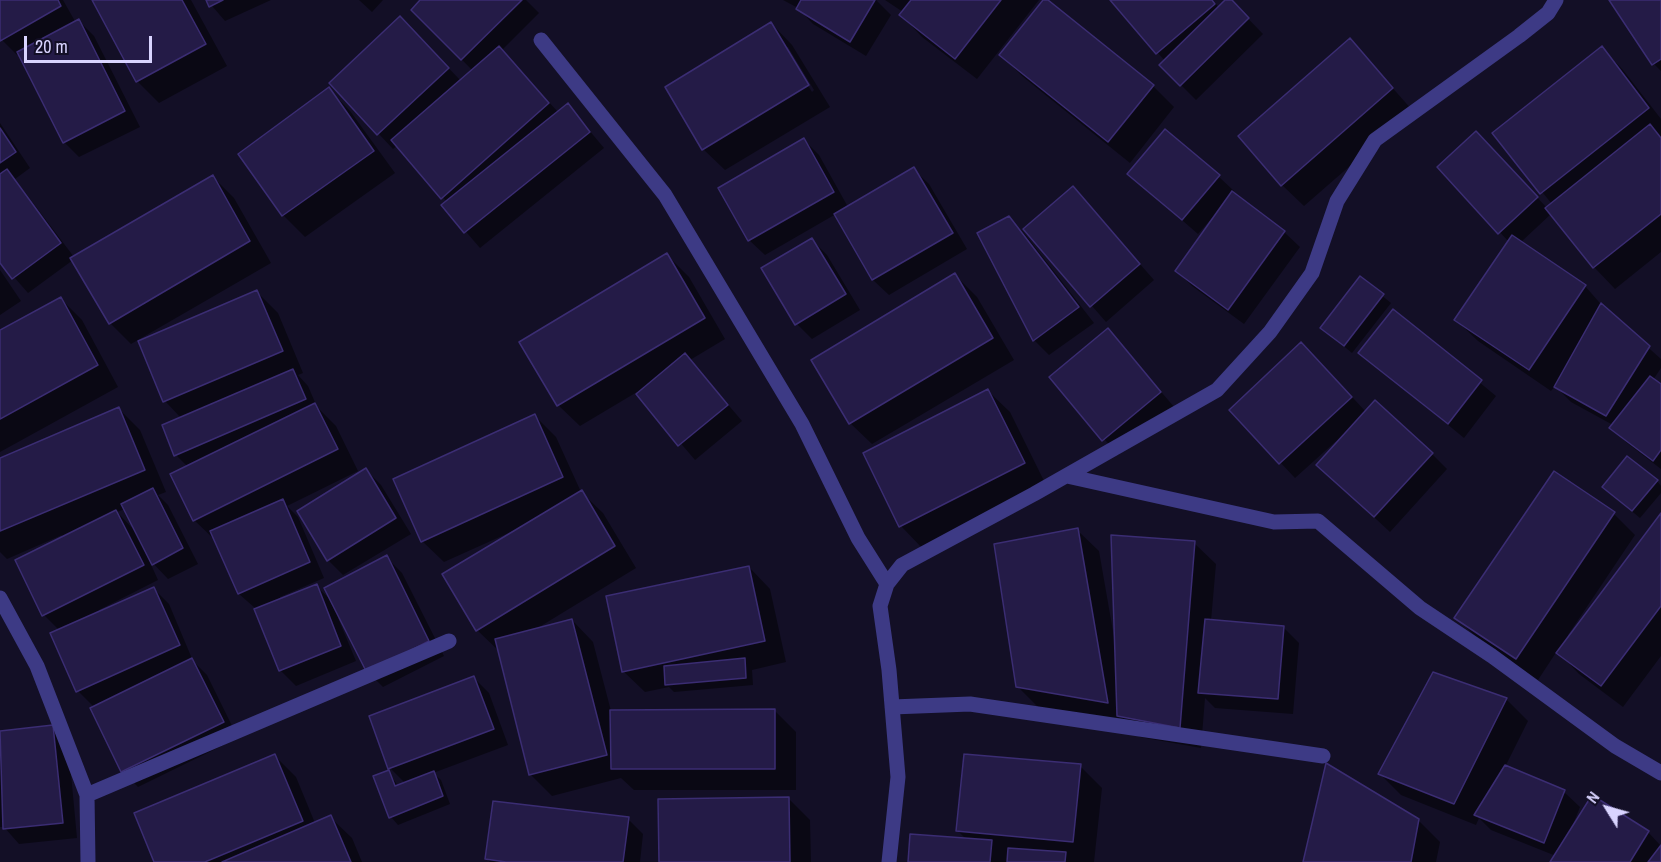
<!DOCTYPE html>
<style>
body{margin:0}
#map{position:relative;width:1661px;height:862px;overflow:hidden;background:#130f26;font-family:"Archivo Narrow",sans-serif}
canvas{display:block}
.north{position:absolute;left:1577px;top:778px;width:60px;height:60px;-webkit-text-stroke:4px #130f26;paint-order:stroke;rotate:307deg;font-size:16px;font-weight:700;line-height:24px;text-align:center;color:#d9d4ff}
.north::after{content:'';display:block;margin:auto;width:21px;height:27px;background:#d9d4ff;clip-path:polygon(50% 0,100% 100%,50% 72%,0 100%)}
.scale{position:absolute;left:24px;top:36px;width:128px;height:27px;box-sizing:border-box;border:3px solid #d9d4ff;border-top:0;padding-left:8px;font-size:18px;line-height:21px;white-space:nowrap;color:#d9d4ff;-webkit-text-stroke:4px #130f26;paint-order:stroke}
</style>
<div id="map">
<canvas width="1661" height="862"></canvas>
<div class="north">N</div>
<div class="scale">20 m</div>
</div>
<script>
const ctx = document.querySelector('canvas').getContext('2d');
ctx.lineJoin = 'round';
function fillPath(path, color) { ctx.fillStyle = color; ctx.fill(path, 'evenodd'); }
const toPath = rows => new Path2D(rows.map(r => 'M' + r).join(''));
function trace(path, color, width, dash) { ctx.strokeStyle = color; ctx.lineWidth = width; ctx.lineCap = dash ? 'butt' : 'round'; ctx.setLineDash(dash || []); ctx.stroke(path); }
const shadow = toPath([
 [0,0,63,0,76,23,79,21,94,36,140,127,79,157,64,142,19,54,17,55,0,38],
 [93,0,191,0,227,66,159,103,137,81],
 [207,0,271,0,225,21],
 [359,0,383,0,372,12],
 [422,0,526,0,539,13,501,51,559,113,568,105,604,148,480,248,443,205,447,202,397,146,393,149,331,83,415,33,461,81,473,71,413,10],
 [783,0,876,0,891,15,866,56,813,24,798,8],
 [885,0,1039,0,977,79,922,37,901,15,903,12],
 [1045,0,1153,86,1174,107,1130,163,1022,76,1001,55],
 [1112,0,1213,0,1219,8,1230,0,1263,34,1196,100,1161,65,1165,61],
 [1611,0,1661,0,1661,71,1654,64],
 [771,23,792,45,830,107,725,170,703,149],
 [784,47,788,47,814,90,812,92],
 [1350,40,1413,111,1304,206,1282,185],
 [1602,48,1623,70,1661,119,1661,252,1615,289,1594,267,1551,214,1521,242,1585,286,1606,310,1661,359,1661,368,1653,380,1661,386,1661,469,1627,443,1611,428,1613,425,1571,402,1555,386,1551,391,1478,341,1456,320,1509,242,1439,167,1491,148,1547,208,1552,204,1494,133],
 [329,89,350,111,395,173,305,237,283,215,240,154],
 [0,123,30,168,15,179,74,257,213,177,234,198,271,263,131,344,110,323,73,260,28,293,0,261],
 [804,140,819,155,848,207,913,169,929,184,967,249,889,295,873,280,836,214,765,255,749,240],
 [1129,174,1218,176,1234,191,1232,193,1284,232,1300,247,1244,324,1192,286,1177,271,1214,219,1212,218,1198,234],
 [1073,188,1154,280,1106,322,1025,229],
 [1009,218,1024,233,1094,323,1049,355,1034,340],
 [811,239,827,255,860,310,812,339,797,324],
 [667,255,689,277,725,339,690,360,742,421,695,460,637,392,580,426,558,405],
 [0,270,21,301,0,315],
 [955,275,977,297,1014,360,872,444,850,423],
 [1360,278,1391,303,1352,353,1322,328],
 [257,292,278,313,303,373,298,375,308,386,317,407,336,426,358,471,287,506,298,517,324,578,280,597,281,600,316,586,332,601,386,557,402,573,444,656,383,687,368,672,341,617,338,618,356,661,296,686,280,670,255,608,239,594,216,541,194,520,188,467,176,455,181,418,165,401,140,342],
 [61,299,82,320,118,387,0,452,0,332],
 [1393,311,1496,396,1464,438,1361,353],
 [1108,330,1175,408,1118,455,1051,377],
 [1317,359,1366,412,1432,454,1447,469,1390,532,1334,480,1344,434,1295,478,1231,410],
 [988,391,1010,412,1046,485,922,548,901,526],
 [119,409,140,430,166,492,158,495,168,505,198,564,168,579,148,558,158,580,99,610,100,612,153,588,169,604,193,661,207,675,238,738,138,787,123,771,92,709,95,708,78,691,60,631,44,615,62,535,7,559,0,552,0,459],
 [125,509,135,531,117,512],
 [535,416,556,437,581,492,603,513,636,568,536,629,572,620,593,642,611,711,775,711,796,732,796,790,634,790,621,778,552,796,530,774,500,652,477,630,514,533,513,531,444,562,422,541],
 [366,470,381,485,411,534,343,575,328,560],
 [1657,481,1661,486,1661,493,1640,518,1611,494],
 [1614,514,1635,535,1568,635,1570,636,1661,516,1661,656,1623,707,1579,674,1557,651,1538,680,1478,639,1456,617],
 [1077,530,1099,551,1114,637,1194,543,1216,564,1211,621,1284,628,1299,643,1293,714,1215,708,1205,698,1201,748,1140,737,1126,723,1039,708,1017,686],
 [749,567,770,589,786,662,752,670,753,685,674,692,669,687,645,692,623,671],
 [1433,674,1507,700,1528,721,1505,767,1564,792,1580,807,1572,827,1648,832,1661,846,1661,862,1552,862,1556,856,1491,830,1479,818,1476,825,1401,795,1380,774],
 [474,678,489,693,508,745,433,773,441,780,450,804,398,825,391,817,388,772,399,787,406,784,390,768],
 [53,727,68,742,77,838,19,844,4,827,0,827,0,733],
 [275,756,296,777,315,823,330,817,352,838,362,862,156,862],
 [1080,766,1102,788,1094,862,910,862,967,840,957,830],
 [789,799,810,820,811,862,660,862],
 [628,819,643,834,640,862,490,862,487,859],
 [1418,820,1440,842,1436,862,1305,862]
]);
const building = toPath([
 [0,0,58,0,61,6,0,41,0,0],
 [92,0,182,0,206,44,136,82,92,0],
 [206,0,223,0,209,7,206,0],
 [420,0,522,0,461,60,411,10,420,0],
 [801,0,875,0,850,42,796,9,801,0],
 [911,0,1001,0,955,59,899,15,911,0],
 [1043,0,1048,0,1154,85,1108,142,999,55,1043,0],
 [1110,0,1212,0,1215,4,1156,54,1110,0],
 [1225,0,1232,0,1249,18,1180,86,1159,65,1225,0],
 [1609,0,1661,0,1661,59,1652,65,1609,0],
 [400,16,449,68,377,135,329,83,400,16],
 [79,19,125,111,63,143,17,52,79,19],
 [771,22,809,85,702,150,665,87,771,22],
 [1350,38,1393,88,1281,186,1238,136,1350,38],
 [499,46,549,103,441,199,391,140,499,46],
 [1602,46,1649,108,1540,194,1492,133,1602,46],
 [329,87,374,151,282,216,238,154,329,87],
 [568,103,590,132,464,233,441,205,568,103],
 [1650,124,1661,138,1661,214,1593,268,1545,208,1650,124],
 [0,128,16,152,0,163,0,128],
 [1165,129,1220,175,1182,220,1127,174,1165,129],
 [1476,131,1538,197,1498,234,1437,167,1476,131],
 [804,138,834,192,748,241,718,188,804,138],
 [914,167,953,233,872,280,834,214,914,167],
 [7,169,61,243,12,279,0,263,0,174,7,169],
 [213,175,250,241,109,324,70,258,213,175],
 [1073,186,1140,264,1090,307,1023,229,1073,186],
 [1232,191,1285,231,1228,310,1175,271,1232,191],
 [1009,216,1079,307,1033,341,977,233,1009,216],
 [1512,235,1586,285,1529,370,1454,320,1512,235],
 [812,238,846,294,795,325,761,268,812,238],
 [667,253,705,318,557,406,519,342,667,253],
 [955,273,993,338,849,424,811,360,955,273],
 [1360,276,1384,294,1344,346,1320,328,1360,276],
 [257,290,283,351,163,402,138,341,257,290],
 [61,297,98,365,0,419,0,330,61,297],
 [1601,303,1650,346,1606,416,1554,387,1601,303],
 [1393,309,1482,380,1448,424,1358,353,1393,309],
 [1108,328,1161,392,1102,441,1049,377,1108,328],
 [1301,342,1352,397,1279,464,1229,410,1301,342],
 [685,353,728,405,678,446,636,394,685,353],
 [293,369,306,399,174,456,162,425,293,369],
 [1650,376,1661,384,1661,450,1653,461,1609,428,1650,376],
 [988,389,1025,463,899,527,863,453,988,389],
 [1375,400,1433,453,1374,517,1316,465,1375,400],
 [315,403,338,449,193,521,170,474,315,403],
 [119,407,145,470,0,531,0,458,119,407],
 [535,414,563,477,421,542,393,479,535,414],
 [1627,456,1658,480,1632,511,1602,487,1627,456],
 [366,468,396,518,327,561,297,511,366,468],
 [1554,471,1615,512,1516,659,1454,618,1554,471],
 [153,488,183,548,152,565,121,504,153,488],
 [582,490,615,546,476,631,442,574,582,490],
 [283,499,310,562,238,594,210,531,283,499],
 [116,510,144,565,42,616,15,560,116,510],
 [1661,513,1661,606,1601,686,1556,653,1661,513],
 [1078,528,1108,703,1016,687,994,544,1078,528],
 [1111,535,1195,541,1180,728,1117,716,1111,535],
 [387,555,429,641,367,673,324,588,387,555],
 [749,566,765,641,622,672,606,596,749,566],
 [317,584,341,646,279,671,254,609,317,584],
 [154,587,180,645,76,692,50,633,154,587],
 [572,619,607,755,529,775,495,639,572,619],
 [1205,619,1284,626,1278,699,1198,693,1205,619],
 [192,658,224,722,121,772,90,708,192,658],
 [745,658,746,678,665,685,664,666,745,658],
 [1433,672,1507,698,1454,804,1378,774,1433,672],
 [474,676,494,729,388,769,369,716,474,676],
 [775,709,775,769,611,769,610,710,775,709],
 [53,725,63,823,3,829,0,731,53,725],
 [275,754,303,821,205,862,154,862,134,813,275,754],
 [964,754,1081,764,1073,842,956,831,964,754],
 [1326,763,1419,819,1411,862,1303,862,1326,763],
 [1505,765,1565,790,1544,843,1474,815,1505,765],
 [389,770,395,786,434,771,443,796,389,818,373,776,389,770],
 [1592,795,1649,831,1630,862,1550,862,1592,795],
 [789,797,790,862,659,862,658,799,789,797],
 [493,801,629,817,623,862,506,862,485,859,493,801],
 [331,815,351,862,222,862,331,815],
 [910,834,992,840,990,862,908,862,910,834],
 [1661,845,1661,862,1648,862,1661,845],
 [1008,848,1066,852,1065,862,1007,862,1008,848]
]);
const minor = toPath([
 [541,40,665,195,802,424,858,538,887,584],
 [1067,476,1274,522,1318,521,1420,608,1492,656,1615,746,1661,773],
 [0,598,37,666,87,795,88,862],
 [892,707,970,704,1323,756],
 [87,795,449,641],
 [889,862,898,777,889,670,880,606,887,584,902,565,1034,494,1217,390,1270,332,1312,273,1337,201,1375,140,1519,36,1548,13,1556,0]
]);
fillPath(shadow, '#0007');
fillPath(building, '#241b47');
trace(building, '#3b2d73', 1.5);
trace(minor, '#3d3a85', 15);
</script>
